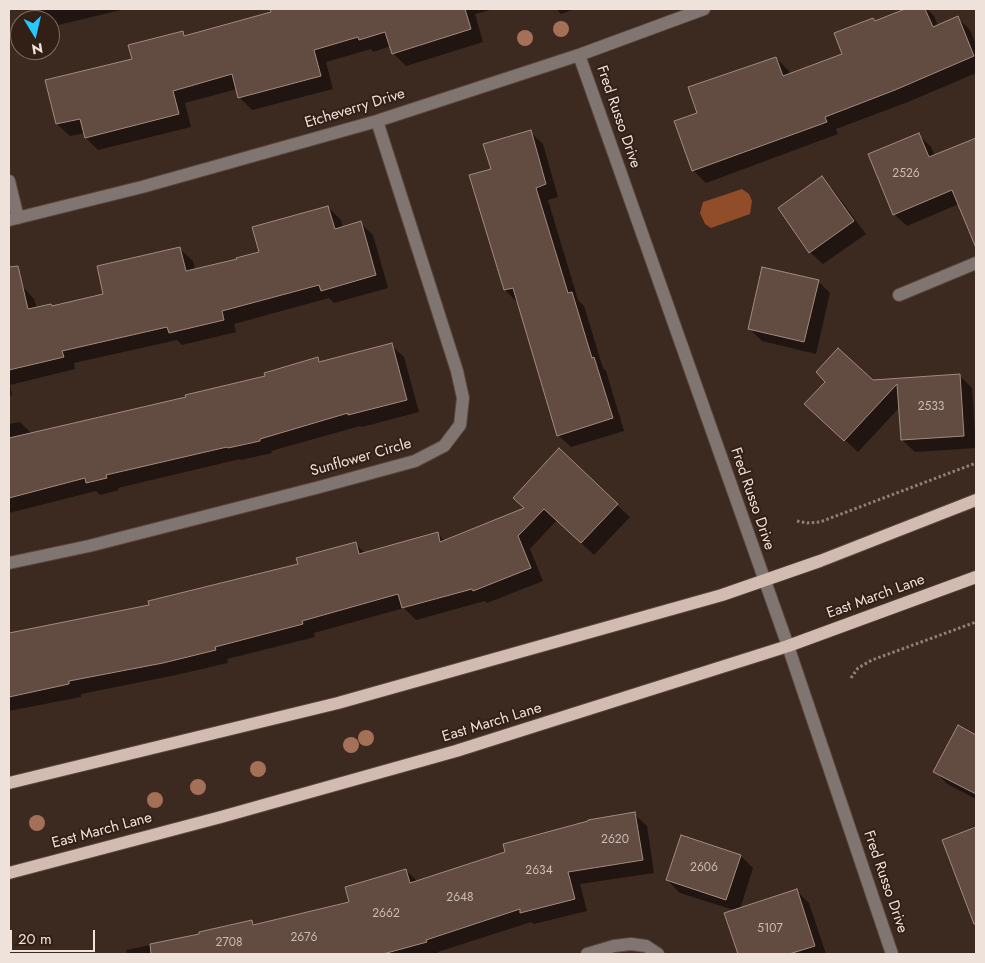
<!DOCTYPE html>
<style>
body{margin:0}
#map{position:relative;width:985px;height:963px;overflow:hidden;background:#3c291f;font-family:Jost,sans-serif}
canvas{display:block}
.frame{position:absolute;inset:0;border:10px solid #efe2db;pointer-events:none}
.north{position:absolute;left:10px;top:10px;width:50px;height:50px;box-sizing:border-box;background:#321f16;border:1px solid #7e6d65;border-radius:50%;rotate:171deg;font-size:14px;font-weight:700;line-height:20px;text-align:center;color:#efe2db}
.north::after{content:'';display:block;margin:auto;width:18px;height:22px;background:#27c8ff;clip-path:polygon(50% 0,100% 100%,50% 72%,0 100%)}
.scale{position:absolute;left:10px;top:930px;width:85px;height:22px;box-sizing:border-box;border:2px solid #efe2db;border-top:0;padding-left:6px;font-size:15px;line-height:18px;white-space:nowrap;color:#efe2db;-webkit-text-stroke:4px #321f16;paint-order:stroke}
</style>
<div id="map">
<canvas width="985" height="963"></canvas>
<div class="frame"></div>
<div class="north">N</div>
<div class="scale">20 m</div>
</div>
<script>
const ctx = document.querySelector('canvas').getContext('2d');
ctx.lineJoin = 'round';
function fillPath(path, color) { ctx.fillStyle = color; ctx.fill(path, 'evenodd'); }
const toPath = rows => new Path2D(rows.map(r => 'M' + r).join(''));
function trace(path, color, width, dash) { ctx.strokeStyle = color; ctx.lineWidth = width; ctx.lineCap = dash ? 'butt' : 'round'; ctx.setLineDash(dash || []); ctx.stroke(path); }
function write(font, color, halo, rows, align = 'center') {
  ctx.font = font + ' Jost,sans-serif'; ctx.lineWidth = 4; ctx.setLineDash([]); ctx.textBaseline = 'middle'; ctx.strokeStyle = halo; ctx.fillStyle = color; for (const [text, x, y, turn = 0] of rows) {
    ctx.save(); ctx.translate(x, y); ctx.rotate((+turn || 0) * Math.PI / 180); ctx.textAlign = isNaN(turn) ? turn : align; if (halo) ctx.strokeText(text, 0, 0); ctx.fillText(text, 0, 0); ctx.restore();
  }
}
const water = toPath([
 [742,189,749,194,752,201,750,214,711,228,705,224,700,213,703,202]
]);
const shadow = toPath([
 [41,9,125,9,54,26,50,20,42,14],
 [277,9,494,9,475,14,483,42,406,66,393,53,391,46,373,52,371,49,326,62,333,89,252,110,239,97,237,89,185,103,191,127,98,150,86,138,85,133,70,136,57,124,133,60,182,32,187,37,273,13,272,10],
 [556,9,575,9,561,14],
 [908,9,927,9,934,16,938,26,958,18,970,30,976,45,976,73,908,102,836,129,838,134,706,183,693,170,699,113,776,58,789,71,790,75,844,54,876,22],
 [530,132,543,144,558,197,548,200,578,300,584,306,603,368,606,371,624,431,571,447,558,435,518,303,505,290,471,176,492,169],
 [918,134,931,147,935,156,976,139,976,203,966,207,966,210,976,206,976,222,974,223,959,204,907,226,894,214],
 [822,178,834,191,866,234,823,264,810,252],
 [328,207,341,220,343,228,360,223,373,235,388,288,334,303,329,298,234,324,236,332,182,345,177,340,74,363,75,369,10,385,12,395,9,396,9,289,22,286,34,299,37,309,53,307,104,295,180,249,193,261,195,270,238,260,260,253],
 [818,281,830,293,816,354,762,341,749,328],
 [391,345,404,357,419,412,362,427,360,426,271,451,272,453,241,460,240,459,118,488,119,490,100,495,96,491,9,513,9,424,20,422,32,434,187,398,266,377,317,358,322,363],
 [960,376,972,388,976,448,915,452,902,440,900,407,858,452,819,416,827,382,872,382],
 [617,505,630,517,594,555,557,520,530,549,543,581,487,603,485,601,416,620,404,608,314,633,315,637,227,659,228,663,176,675,81,694,81,697,9,711,9,635,150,606,300,565,355,543,365,553,437,533,445,541,525,509],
 [958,727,976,736,976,799,947,784,935,771],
 [634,814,647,826,654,873,580,884,587,911,534,924,531,922,438,952,438,954,127,954,126,950,201,935,252,922,255,925,351,903,406,870,418,882],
 [976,828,976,925,944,840],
 [741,856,753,868,740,909,796,890,809,903,826,954,739,954,725,913,734,910,680,893,667,880]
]);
const building = toPath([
 [270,9,465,9,471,29,392,54,385,32,359,40,358,37,314,50,321,76,238,98,232,74,173,91,179,114,85,138,80,119,56,124,45,80,132,59,128,45,183,31,184,36,271,12,270,9],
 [905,9,925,9,933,27,958,16,974,56,895,90,825,117,827,122,692,171,674,121,697,113,688,87,776,57,783,76,842,54,834,33,873,18,875,21,905,9],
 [531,130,546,184,536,188,568,293,572,292,592,358,594,357,613,418,557,436,513,288,504,290,469,175,491,169,483,144,531,130],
 [919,133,929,157,976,138,976,248,952,190,893,215,868,154,919,133],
 [822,176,854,221,809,253,778,208,822,176],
 [328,206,335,229,361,221,376,275,321,291,319,285,222,311,224,320,169,333,167,327,62,351,64,357,9,370,9,267,18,266,28,309,51,304,52,306,103,294,97,266,180,247,186,271,237,259,236,258,259,252,252,227,328,206],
 [762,267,819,280,804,342,748,329,762,267],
 [392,343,407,400,348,415,348,413,260,439,260,441,228,448,227,447,106,475,107,478,86,483,85,478,9,498,9,438,186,397,185,395,265,376,264,373,318,357,319,362,392,343],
 [838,348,873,380,960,374,964,436,901,440,897,384,844,441,804,404,825,382,816,372,838,348],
 [559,448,618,504,581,543,544,509,518,536,531,568,473,591,472,589,402,608,398,594,302,621,303,624,215,647,216,650,163,663,69,681,69,684,9,697,9,633,149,605,148,601,298,564,296,558,356,542,359,554,438,532,440,542,524,508,513,498,559,448],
 [958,725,976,735,976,794,933,772,958,725],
 [635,812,643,860,568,872,575,899,520,913,520,909,426,940,427,942,383,954,151,954,150,944,199,934,199,932,252,920,253,925,349,902,345,887,406,869,410,883,505,852,503,844,588,821,588,820,635,812],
 [976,827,976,924,974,924,942,840,976,827],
 [681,835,741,855,726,900,666,880,681,835],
 [797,889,815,946,789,954,738,954,724,913,797,889]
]);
const path = toPath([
 [797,521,807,523,820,522,976,463],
 [851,678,858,668,872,660,976,622]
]);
const minor = toPath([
 [579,55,788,646,892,954],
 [9,181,18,218],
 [9,220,142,187,377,121,579,55,704,9],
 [899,295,976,263],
 [9,563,89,546,316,488,415,461,444,446,460,425,463,398,457,371,377,121],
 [587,954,614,946,631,944,646,946,658,954]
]);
const major = toPath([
 [9,783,338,703,722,595,820,561,976,500],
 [9,873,221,817,456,751,788,646,976,577]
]);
const trees = [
 [561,29],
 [525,38],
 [366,738],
 [351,745],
 [258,769],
 [198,787],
 [155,800],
 [37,823]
];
const numberNames = [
 ["2526",906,174],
 ["2533",931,407],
 ["2620",615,840],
 ["2606",704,868],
 ["2634",539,871],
 ["2648",460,898],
 ["2662",386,914],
 ["5107",770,929],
 ["2676",304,938],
 ["2708",229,943]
];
const streetNames = [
 ["Etcheverry Drive",355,109,-17],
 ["Fred Russo Drive",618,117,71],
 ["Sunflower Circle",361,458,-16],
 ["Fred Russo Drive",752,499,71],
 ["East March Lane",876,597,-20],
 ["East March Lane",492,723,-17],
 ["East March Lane",102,831,-15],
 ["Fred Russo Drive",885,882,71]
];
fillPath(water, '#914d29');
fillPath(shadow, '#0007');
fillPath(building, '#624c42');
trace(building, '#a28a7e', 1);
trace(minor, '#59473d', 14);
trace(major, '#59473d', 14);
trace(path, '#908078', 3, [2.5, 2.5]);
trace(minor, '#807570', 12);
trace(major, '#d2bcb2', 12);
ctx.fillStyle = '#a47057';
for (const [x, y] of trees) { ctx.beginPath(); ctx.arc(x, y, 8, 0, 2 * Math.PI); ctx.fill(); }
write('12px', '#ccbcb5', null, numberNames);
write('15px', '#efe2db', '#321f16', streetNames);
</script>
